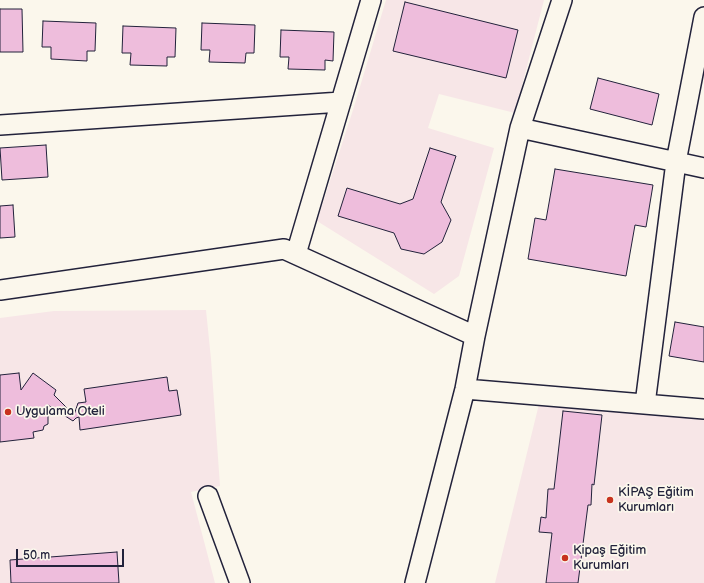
<!DOCTYPE html>
<meta charset="utf-8">
<style>
body{margin:0}
#map{position:relative;width:704px;height:583px;overflow:hidden;background:#fbf7ec;font-family:"Balsamiq Sans",sans-serif}
canvas{display:block}
.scale{position:absolute;left:16px;top:549px;width:108px;height:18px;box-sizing:border-box;border:2px solid #22223b;border-top:0;padding-left:5px;font-size:12px;line-height:14px;white-space:nowrap;color:#22223b;-webkit-text-stroke:3px #fbf7ec;paint-order:stroke}
</style>
<div id="map">
<canvas width="704" height="583"></canvas>
<div class="scale">50 m</div>
</div>
<script>
const ctx = document.querySelector('canvas').getContext('2d');
ctx.lineJoin = 'round';
function fillPath(path, color) { ctx.fillStyle = color; ctx.fill(path, 'evenodd'); }
const toPath = rows => new Path2D(rows.map(r => 'M' + r).join(''));
function trace(path, color, width, dash) { ctx.strokeStyle = color; ctx.lineWidth = width; ctx.lineCap = dash ? 'butt' : 'round'; ctx.setLineDash(dash || []); ctx.stroke(path); }
function write(font, color, halo, rows, align = 'center') {
  ctx.font = font + ' "Balsamiq Sans",sans-serif'; ctx.lineWidth = 3.5; ctx.setLineDash([]); ctx.textBaseline = 'middle'; ctx.strokeStyle = halo; ctx.fillStyle = color; for (const [text, x, y, turn = 0] of rows) {
    ctx.save(); ctx.translate(x, y); ctx.rotate((+turn || 0) * Math.PI / 180); ctx.textAlign = isNaN(turn) ? turn : align; if (halo) ctx.strokeText(text, 0, 0); ctx.fillText(text, 0, 0); ctx.restore();
  }
}
const built = toPath([
 [386,0,544,0,515,113,439,94,428,128,494,148,459,276,434,294,317,221,353,110],
 [206,310,211,359,220,486,191,492,215,583,0,583,0,318,54,311],
 [540,400,704,418,704,583,495,583]
]);
const building = toPath([
 [405,2,518,30,506,78,393,51,405,2],
 [0,9,22,9,23,52,0,52,0,9],
 [43,21,96,23,95,51,87,51,87,61,51,59,51,47,42,47,43,21],
 [202,23,255,25,254,53,246,53,245,63,209,62,210,50,201,50,202,23],
 [123,26,176,28,175,57,167,57,167,66,130,65,131,53,122,53,123,26],
 [281,30,334,32,333,61,325,60,325,70,288,69,289,57,280,57,281,30],
 [598,78,659,94,652,125,590,109,598,78],
 [46,145,48,177,2,180,0,148,46,145],
 [430,148,456,156,441,202,451,220,442,242,424,254,401,249,394,233,338,216,347,188,400,204,413,199,430,148],
 [555,169,653,185,646,227,635,225,626,276,528,259,535,218,546,220,555,169],
 [13,205,15,237,0,238,0,206,13,205],
 [675,322,704,327,704,362,669,356,675,322],
 [19,373,21,390,33,373,56,390,54,395,74,415,78,403,86,402,84,389,167,377,169,391,177,390,181,415,80,430,79,417,76,418,73,421,48,405,48,424,44,426,43,430,33,432,34,438,0,442,0,375,19,373],
 [563,411,602,415,594,485,592,484,591,505,588,505,578,583,546,583,552,533,539,532,541,517,546,518,548,489,554,489,563,411],
 [117,552,119,583,11,583,10,560,117,552]
]);
const minor = toPath([
 [0,125,341,102],
 [520,128,704,168],
 [296,254,371,0],
 [0,290,284,249,475,336],
 [465,389,704,409],
 [645,404,676,162,704,17],
 [208,496,240,583],
 [415,583,465,389,475,336,520,128,562,0]
]);
const markers = [
 [8,412,4,"#c8321e"],
 [610,500,4,"#c8321e"],
 [565,558,4,"#c8321e"]
];
const poiNames = [
 ["Uygulama Oteli",16,412],
 ["KİPAŞ Eğitim",618,493],
 ["Kurumları",618,508],
 ["Kipaş Eğitim",573,551],
 ["Kurumları",573,566]
];
fillPath(built, '#f7e6e7');
fillPath(building, '#eebddc');
trace(building, '#22223b', 1);
trace(minor, '#22223b', 22);
trace(minor, '#fbf7ec', 19);
for (const [x, y, r, color] of markers) { const dot = new Path2D(); dot.arc(x, y, r, 0, 2 * Math.PI); ctx.fillStyle = color; ctx.fill(dot); trace(dot, '#fbf7ec', 1.5); }
write('13px', '#22223b', '#fbf7ec', poiNames, 'left');
</script>
